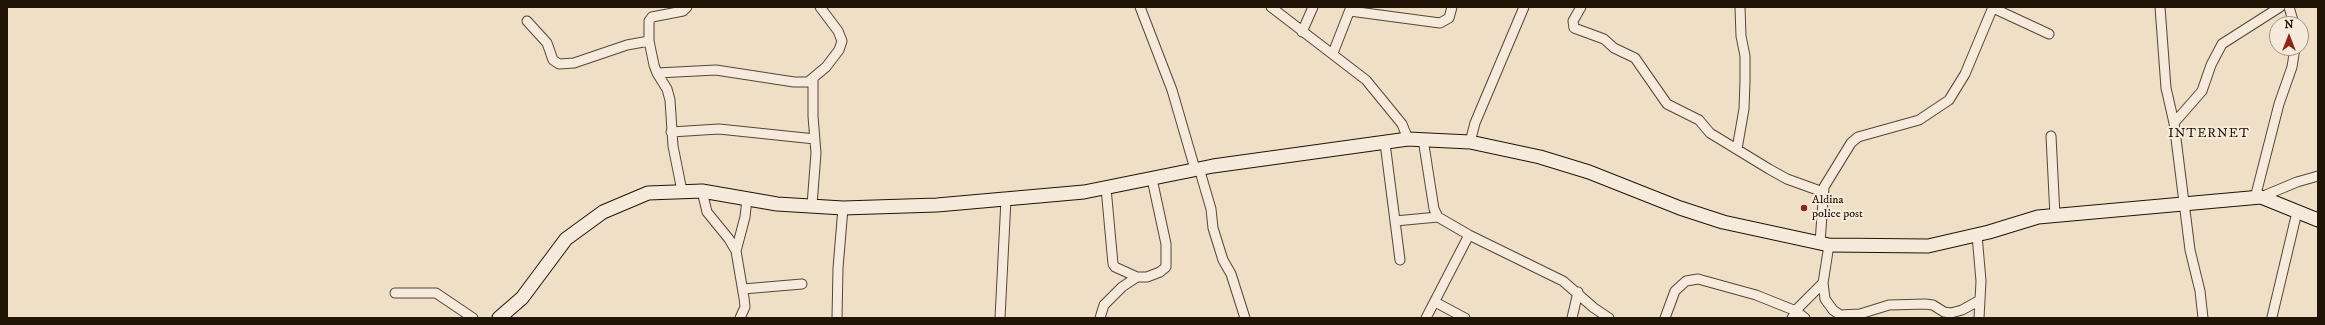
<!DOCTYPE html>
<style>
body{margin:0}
#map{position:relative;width:2325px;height:325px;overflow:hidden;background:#efdfc7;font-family:"IM FELL DW Pica",serif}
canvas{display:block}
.frame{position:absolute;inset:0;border:8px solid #201406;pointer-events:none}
.north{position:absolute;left:2269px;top:16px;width:40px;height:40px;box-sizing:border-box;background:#f5eadb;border:1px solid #a09486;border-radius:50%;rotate:0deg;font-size:11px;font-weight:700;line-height:16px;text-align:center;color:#201406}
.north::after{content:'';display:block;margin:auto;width:14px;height:18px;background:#8f2418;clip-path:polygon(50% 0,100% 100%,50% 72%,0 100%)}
</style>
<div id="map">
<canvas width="2325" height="325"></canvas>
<div class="frame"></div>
<div class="north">N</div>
</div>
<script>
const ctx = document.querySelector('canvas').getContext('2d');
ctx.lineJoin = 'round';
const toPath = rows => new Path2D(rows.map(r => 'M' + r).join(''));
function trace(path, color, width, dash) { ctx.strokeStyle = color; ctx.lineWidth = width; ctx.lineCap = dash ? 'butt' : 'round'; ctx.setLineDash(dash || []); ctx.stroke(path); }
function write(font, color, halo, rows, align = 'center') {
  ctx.font = font + ' "IM FELL DW Pica",serif'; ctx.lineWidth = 4; ctx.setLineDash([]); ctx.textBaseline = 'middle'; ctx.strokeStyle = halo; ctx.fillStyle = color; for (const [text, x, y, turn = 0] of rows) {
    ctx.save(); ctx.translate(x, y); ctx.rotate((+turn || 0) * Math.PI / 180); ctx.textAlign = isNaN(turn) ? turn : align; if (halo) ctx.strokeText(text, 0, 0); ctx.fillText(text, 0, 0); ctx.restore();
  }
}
const street = toPath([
 [1140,7,1172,90,1195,169],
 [1271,7,1366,80,1402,124,1408,139],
 [1581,7,1573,21,1574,28,1604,39,1614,48,1635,58,1667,104,1699,120,1710,133,1769,169,1787,179,1823,192],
 [2160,7,2166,88,2174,123,2190,250,2200,291,2203,318],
 [2289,7,2294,24],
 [1993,8,2049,34],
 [1350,11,1440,23,1449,18,1452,7],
 [527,21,547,43,553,60,559,64,574,63,627,45,649,41],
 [1302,32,1313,7],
 [1333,53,1351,7],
 [657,73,716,70,794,82,808,82,826,67,839,50,842,41,838,31,820,7],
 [2174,123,2202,91,2211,65,2222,44,2280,7],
 [671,132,719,129,815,139],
 [2051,136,2055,216],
 [1423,139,1434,209,1438,217,1469,235,1563,281,1594,308,1609,318],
 [1470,142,1475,123,1524,7],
 [1385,143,1400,260],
 [1737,149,1744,109,1745,81,1745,56,1741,36,1740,7],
 [1199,168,1211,209,1213,228,1223,260,1231,274,1245,318],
 [1106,188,1113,264,1115,267,1137,277],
 [682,191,673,146,670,100,667,89,657,73,654,65,649,41,649,21,652,17,683,11,687,7],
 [702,191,707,212,729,239,736,251,744,298,745,307,740,318],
 [2261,197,2297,182,2318,176],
 [2255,198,2279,104,2292,67,2295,48],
 [812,205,816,153,813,116,813,79],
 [1395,221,1438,217],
 [1977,235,1981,281,1979,318],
 [1820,243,1824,187,1851,143,1858,137,1919,120,1949,100,1965,74,1993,7],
 [1829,245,1823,283,1825,299,1833,310,1840,315,1860,314,1889,305,1925,304,1933,305,1944,312,1951,313,1962,310,1980,300],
 [736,251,745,217,747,199],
 [743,289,802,284],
 [395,293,436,293,473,318],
 [1435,302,1465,318],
 [2272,317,2297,212],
 [837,318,838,268,843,208],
 [1000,318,1006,199],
 [1100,318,1104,305,1122,287,1137,277,1147,277,1160,272,1166,267,1166,244,1152,179],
 [1426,318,1469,235],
 [1572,318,1578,292],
 [1665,318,1675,291,1686,281,1698,279,1756,295,1796,311,1805,318],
 [1792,318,1798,308,1823,283]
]);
const secondary = toPath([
 [499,318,522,298,566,239,603,212,648,193,702,191,777,204,843,208,937,205,1084,192,1213,166,1408,139,1470,142,1540,157,1589,172,1680,208,1723,222,1829,245,1928,246,1989,232,2038,217,2261,197,2318,220]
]);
const markers = [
 [1804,208,4,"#8f2418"]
];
const poiNames = [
 ["Aldina",1812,201],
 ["police post",1812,215]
];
const neighbourhoodNames = [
 ["INTERNET",2209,134]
];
trace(street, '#544736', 11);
trace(secondary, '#201406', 15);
trace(street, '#f5eadb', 9);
trace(secondary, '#f5eadb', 13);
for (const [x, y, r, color] of markers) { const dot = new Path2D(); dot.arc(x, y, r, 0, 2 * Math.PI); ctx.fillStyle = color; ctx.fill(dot); trace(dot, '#f5eadb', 1.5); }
write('12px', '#201406', '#f5eadb', poiNames, 'left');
ctx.letterSpacing = '1px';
write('13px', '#201406', '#f5eadb', neighbourhoodNames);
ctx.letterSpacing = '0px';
</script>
